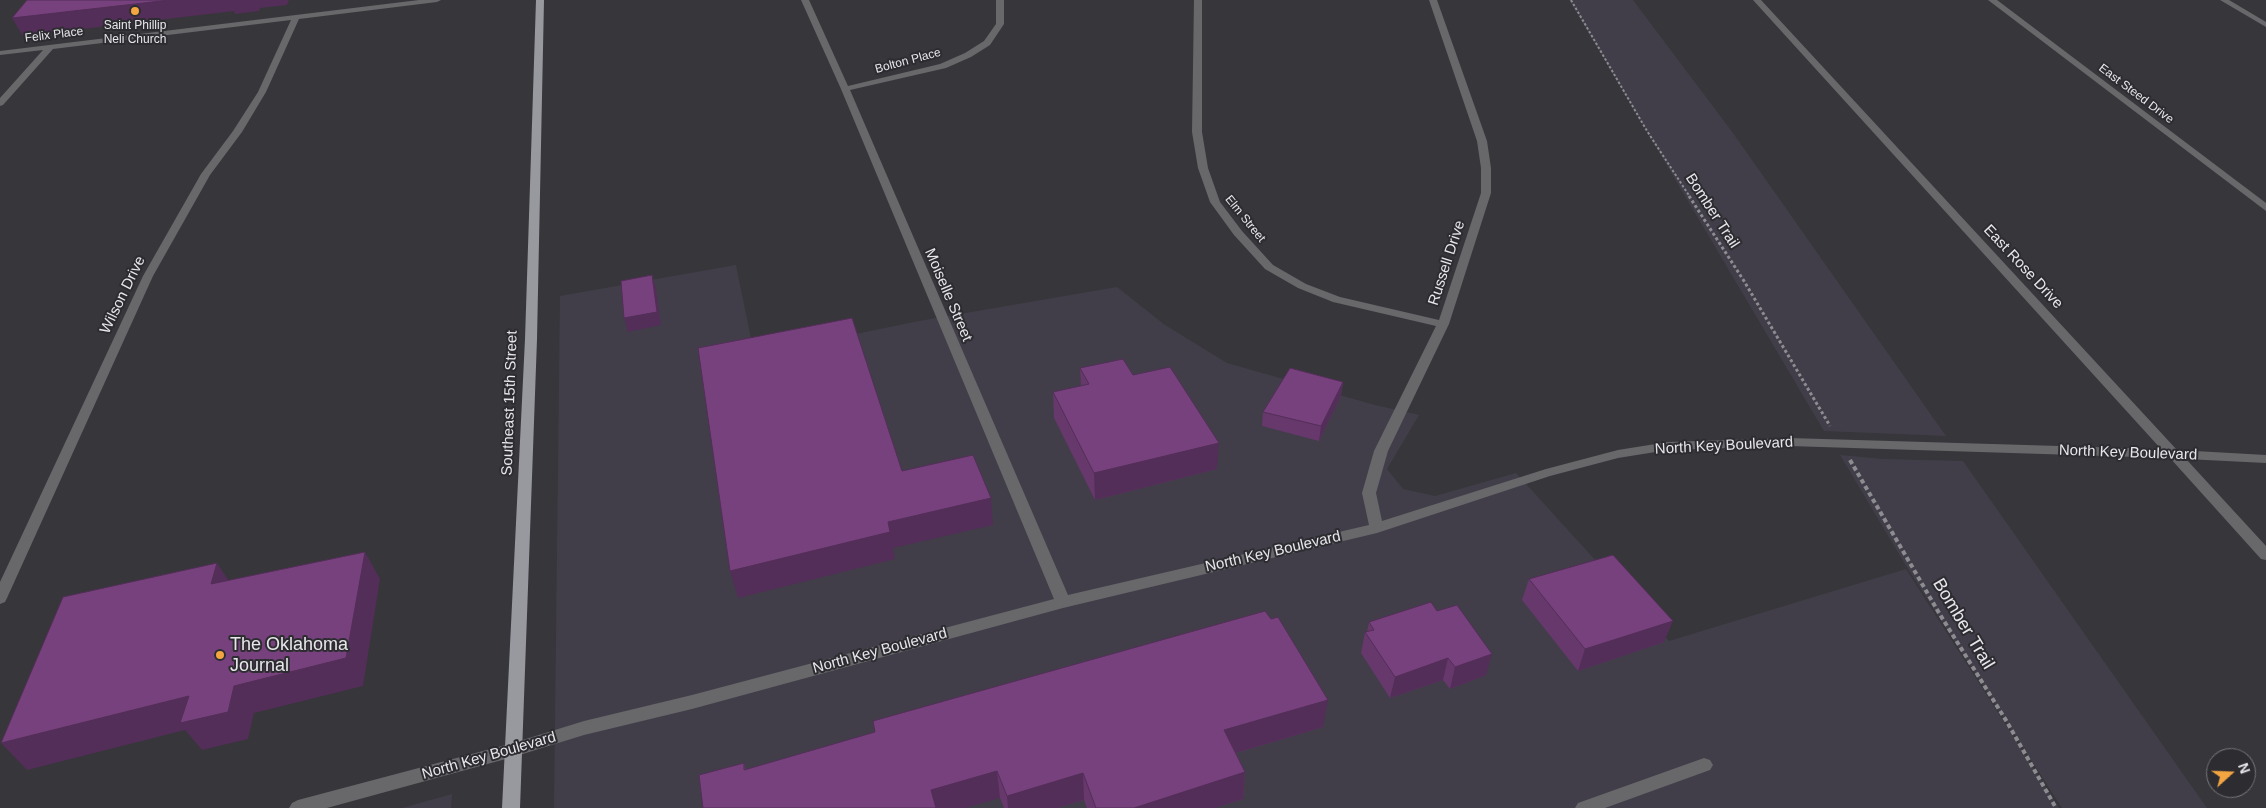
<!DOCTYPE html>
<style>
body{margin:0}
#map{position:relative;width:2266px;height:808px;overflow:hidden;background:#37363b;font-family:Helvetica,sans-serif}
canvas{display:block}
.north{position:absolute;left:2206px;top:748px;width:50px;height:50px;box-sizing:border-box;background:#2d2c31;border:1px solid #77767b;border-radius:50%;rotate:70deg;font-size:14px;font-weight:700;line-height:20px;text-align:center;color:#e7e6ea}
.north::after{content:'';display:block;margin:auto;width:18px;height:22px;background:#f2a541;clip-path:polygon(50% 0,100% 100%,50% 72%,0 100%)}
</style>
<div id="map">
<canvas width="2266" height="808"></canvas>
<div class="north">N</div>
</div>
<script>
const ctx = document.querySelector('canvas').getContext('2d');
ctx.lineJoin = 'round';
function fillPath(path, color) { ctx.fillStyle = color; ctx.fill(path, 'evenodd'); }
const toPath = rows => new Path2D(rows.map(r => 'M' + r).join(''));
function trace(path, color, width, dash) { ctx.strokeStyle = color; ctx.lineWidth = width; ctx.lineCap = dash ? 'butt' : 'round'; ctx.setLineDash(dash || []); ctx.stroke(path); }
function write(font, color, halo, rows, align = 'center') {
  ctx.font = font + ' Helvetica,sans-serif'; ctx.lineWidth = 4; ctx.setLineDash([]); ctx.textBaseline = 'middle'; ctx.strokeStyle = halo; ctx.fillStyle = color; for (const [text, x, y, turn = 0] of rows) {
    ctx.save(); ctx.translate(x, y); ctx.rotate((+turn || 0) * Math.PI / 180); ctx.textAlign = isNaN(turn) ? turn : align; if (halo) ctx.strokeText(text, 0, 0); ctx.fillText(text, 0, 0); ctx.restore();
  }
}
const built = toPath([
 [1569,0,1633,0,1733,133,1946,436,1824,431],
 [736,265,753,349,758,354,919,321,1117,287,1165,325,1227,363,1375,405,1419,415,1387,469,1403,489,1435,496,1516,473,1669,641,1906,569,2059,808,554,808,560,296],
 [1840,455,1883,459,1963,461,2207,808,2062,808,1908,569],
 [452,794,451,808,402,808]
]);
const pathFar2 = toPath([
 [1571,0,1647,131,1690,197]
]);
const pathFar1 = toPath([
 [1689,196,1744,281,1830,426]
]);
const path = toPath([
 [1850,460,1939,613,2007,722,2056,808]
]);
const minor = toPath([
 [419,0,441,0,437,2,299,19,266,92,242,132,210,175,153,276,7,598,5,602,0,604,0,582,143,276,201,174,233,131,258,92,291,20,53,49,3,105,0,106,0,98,43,50,0,55,0,51,419,0],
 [801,0,809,0,848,86,940,64,965,53,984,41,996,24,996,0,1004,0,1004,24,990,45,971,57,946,68,850,90,1068,595,1369,525,1362,493,1374,451,1436,326,1333,302,1298,288,1265,269,1234,235,1210,202,1198,168,1192,132,1194,0,1202,0,1202,132,1208,168,1220,202,1242,231,1273,265,1306,284,1340,297,1439,320,1481,193,1481,168,1477,141,1429,0,1437,0,1487,141,1491,168,1491,193,1449,324,1388,451,1376,493,1382,521,1546,469,1618,450,1668,442,1789,438,2161,449,1753,0,1761,0,2177,450,2266,455,2266,463,2186,459,2266,546,2266,560,2261,559,2170,458,1789,446,1668,450,1618,458,1550,476,1377,533,1063,608,692,709,584,735,513,757,327,808,289,808,292,803,298,800,513,743,584,721,692,695,1054,599,841,89,801,0],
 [1988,0,1997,0,2266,203,2266,211,1988,0],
 [2220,0,2229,0,2266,22,2266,27,2220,0],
 [1704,758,1710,760,1713,765,1710,770,1605,808,1575,808,1578,803,1704,758]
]);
const major = toPath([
 [536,0,544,0,537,339,520,808,502,808,525,339,536,0]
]);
const wall = toPath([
 [1080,368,1133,375,1217,469,1095,500,1054,418,1053,392,1081,386],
 [1343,382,1341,396,1319,441,1262,426,1263,412],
 [1529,579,1664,642,1578,671,1522,600],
 [1369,622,1486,675,1450,689,1443,680,1390,698,1361,653,1365,632,1367,632],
 [1323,727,1236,753,1245,772,1243,799,1214,808,1087,808,1084,800,1057,808,1004,808,1000,798,703,808,744,763,746,770]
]);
const shadedWall = toPath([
 [170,0,289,0,287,5,260,8,259,11,235,14,234,11,23,36,12,18],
 [652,275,656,288,661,325,628,332,624,318],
 [1343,382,1341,396,1319,441,1321,426],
 [1219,443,1217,469,1095,500,1094,473],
 [991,498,993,525,893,548,895,559,738,598,730,571,888,522],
 [365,552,380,579,363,686,254,713,248,739,202,750,185,730,27,770,1,743,189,696,234,686],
 [217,563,235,590,211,584],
 [1673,621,1664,642,1578,671,1585,649],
 [1492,654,1486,675,1450,689,1455,667],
 [1448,658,1443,680,1390,698,1395,677],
 [1328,700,1323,727,1222,757,1224,730],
 [997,771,1000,798,965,808,934,808,931,790],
 [1245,772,1243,799,1214,808,1134,808],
 [1083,773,1084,800,1057,808,1008,808,1007,796]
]);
const building = toPath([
 [27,0,170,0,12,18,27,0],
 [652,275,657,312,624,318,621,281,652,275],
 [852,318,902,471,973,455,991,498,888,522,890,532,730,571,698,348,852,318],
 [1123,359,1133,375,1170,367,1219,443,1094,473,1053,392,1089,384,1080,368,1123,359],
 [1290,368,1343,382,1321,426,1263,412,1290,368],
 [365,552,346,658,234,686,228,712,180,723,189,696,1,743,63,597,217,563,211,584,365,552],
 [1613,555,1673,621,1585,649,1529,579,1613,555],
 [1431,602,1437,611,1457,605,1492,654,1455,667,1448,658,1395,677,1365,632,1374,630,1369,622,1431,602],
 [1265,611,1271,619,1278,617,1328,700,1224,730,1245,772,1134,808,1096,808,1083,773,1007,796,997,771,931,790,936,808,703,808,699,775,744,763,744,770,875,732,873,721,1265,611]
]);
const markers = [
 [135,11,5,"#f2a541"],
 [220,655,5,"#f2a541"]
];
const farPoinames = [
 ["Saint Phillip",135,26],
 ["Neli Church",135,40]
];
const farStreetnames = [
 ["Felix Place",54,35,-7],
 ["Bolton Place",908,61,-15],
 ["East Steed Drive",2136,94,37],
 ["Elm Street",1245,219,51]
];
const streetNames = [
 ["Bomber Trail",1712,211,57],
 ["Russell Drive",1447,263,-72],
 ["East Rose Drive",2023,267,47],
 ["Wilson Drive",123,295,-64],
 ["Moiselle Street",948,295,67],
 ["Southeast 15th Street",510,403,-88],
 ["North Key Boulevard",1724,446,-3],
 ["North Key Boulevard",2128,453,2],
 ["North Key Boulevard",1273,552,-13],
 ["North Key Boulevard",880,651,-15],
 ["North Key Boulevard",489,756,-16]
];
const nearStreetnames = [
 ["Bomber Trail",1963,624,59]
];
const nearPoinames = [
 ["The Oklahoma",230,645],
 ["Journal",230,666]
];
fillPath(built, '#413e49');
trace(pathFar2, '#8d8c91', 2, [2.5, 2]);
trace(pathFar1, '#8d8c91', 3, [3, 2.5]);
trace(path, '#8d8c91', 4, [4.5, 3]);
fillPath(minor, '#68686b');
fillPath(major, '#97999e');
fillPath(wall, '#66386c');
fillPath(shadedWall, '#532e58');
fillPath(building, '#77417d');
trace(building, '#532e58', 1);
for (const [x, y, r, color] of markers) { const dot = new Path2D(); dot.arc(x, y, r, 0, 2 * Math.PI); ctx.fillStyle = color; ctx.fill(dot); trace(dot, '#2d2c31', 2); }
write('12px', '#e7e6ea', '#2d2c31', farPoinames);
write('12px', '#e7e6ea', '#2d2c31', farStreetnames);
write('15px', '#e7e6ea', '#2d2c31', streetNames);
write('18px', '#e7e6ea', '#2d2c31', nearStreetnames);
write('18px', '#e7e6ea', '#2d2c31', nearPoinames, 'left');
</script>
